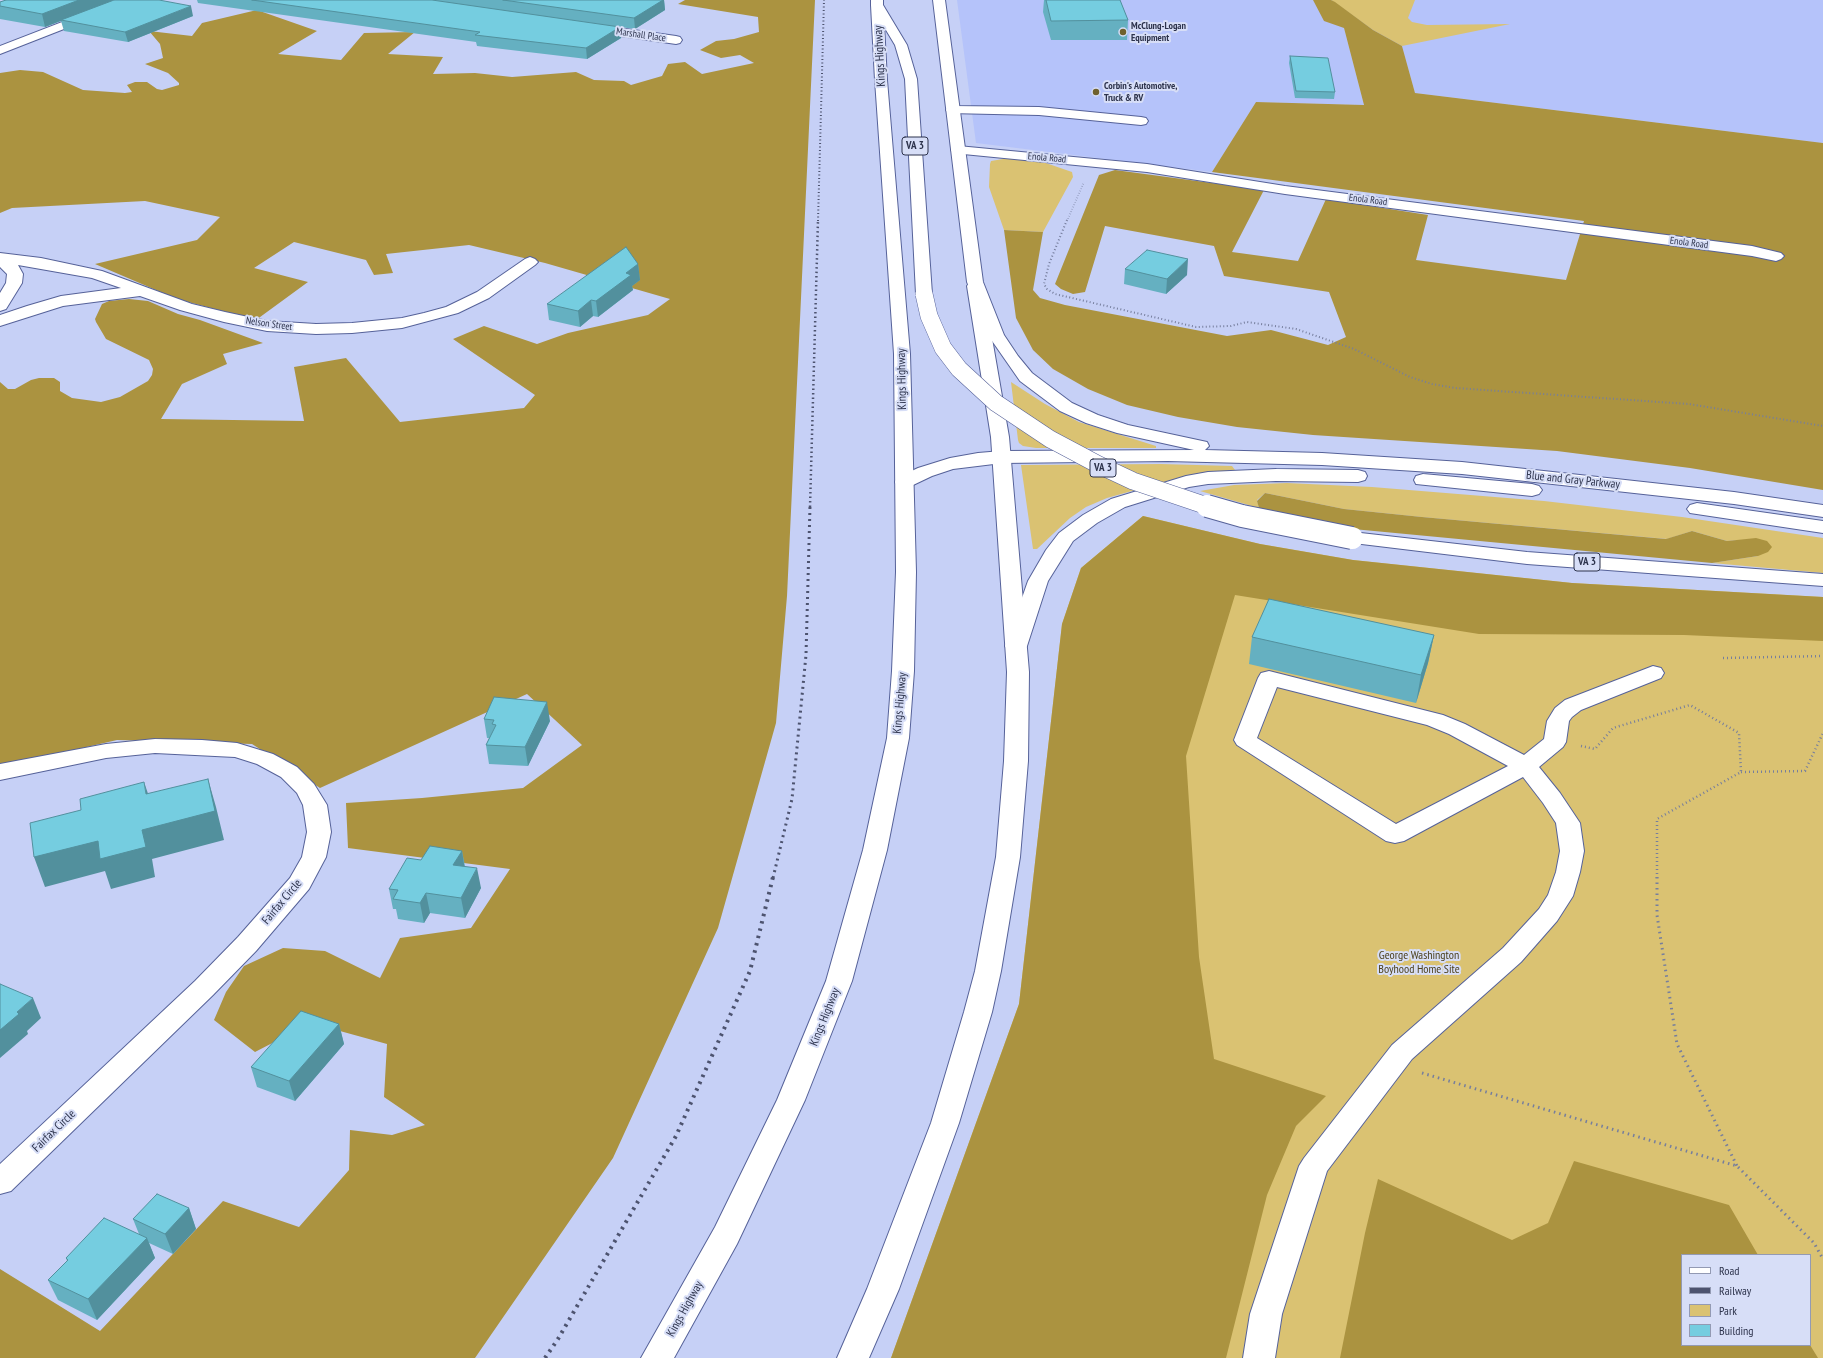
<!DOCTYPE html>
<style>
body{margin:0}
#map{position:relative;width:1823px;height:1358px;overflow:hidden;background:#c6d0f6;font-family:"PT Sans Narrow",sans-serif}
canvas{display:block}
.legend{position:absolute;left:1681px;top:1254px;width:130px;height:92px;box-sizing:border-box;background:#d7def7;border:1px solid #939ab3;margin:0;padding:5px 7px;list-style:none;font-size:12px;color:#2d334c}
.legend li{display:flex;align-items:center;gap:8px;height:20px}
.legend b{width:20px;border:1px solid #939ab3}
</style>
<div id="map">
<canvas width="1823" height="1358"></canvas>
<ul class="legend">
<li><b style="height:5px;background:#fff"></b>Road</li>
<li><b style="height:5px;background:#4d536f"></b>Railway</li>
<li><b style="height:11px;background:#dac272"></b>Park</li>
<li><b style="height:11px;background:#75cde0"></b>Building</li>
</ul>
</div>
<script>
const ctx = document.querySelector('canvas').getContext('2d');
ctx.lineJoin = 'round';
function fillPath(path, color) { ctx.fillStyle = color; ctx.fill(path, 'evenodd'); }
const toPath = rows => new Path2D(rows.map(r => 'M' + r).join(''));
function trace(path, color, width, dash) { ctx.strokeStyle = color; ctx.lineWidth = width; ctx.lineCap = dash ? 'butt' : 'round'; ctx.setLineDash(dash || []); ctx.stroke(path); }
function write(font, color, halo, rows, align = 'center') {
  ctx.font = font + ' "PT Sans Narrow",sans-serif'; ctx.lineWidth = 4; ctx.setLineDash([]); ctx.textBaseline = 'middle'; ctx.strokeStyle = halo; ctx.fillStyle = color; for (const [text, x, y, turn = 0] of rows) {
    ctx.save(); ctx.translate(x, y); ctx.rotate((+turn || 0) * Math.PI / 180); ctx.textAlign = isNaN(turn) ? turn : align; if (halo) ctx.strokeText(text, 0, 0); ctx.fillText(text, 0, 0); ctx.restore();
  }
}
const built = toPath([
 [957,0,1823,0,1823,143,1415,93,1402,46,1344,28,1364,105,1256,102,1212,172,976,143]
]);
const green = toPath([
 [1331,0,1415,0,1408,18,1412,22,1427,25,1510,24,1402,46,1373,30],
 [1009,158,1040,161,1072,172,1073,177,1043,232,1004,230,989,187,990,164,991,161],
 [1011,382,1045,404,1079,422,1156,446,1156,448,1036,448,1023,446,1019,443,1018,440],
 [1161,464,1232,466,1235,470,1189,475,1107,498,1086,507,1070,518,1037,549,1033,549,1021,465],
 [1287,483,1372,487,1544,501,1682,517,1823,538,1823,573,1712,563,1758,556,1740,540,1727,541,1692,531,1667,539,1422,517,1344,509,1265,493,1257,500,1259,508,1200,491,1234,485],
 [1143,516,1260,544,1353,560,1572,583,1823,597,1823,1358,891,1358,1019,1004,1062,624,1081,568],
 [1682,1255,1810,1255,1810,1345,1682,1345]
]);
const forest = toPath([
 [685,0,815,0,787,596,776,723,718,928,613,1158,475,1358,0,1358,0,1269,100,1331,223,1201,299,1227,349,1170,350,1130,392,1135,425,1125,384,1097,387,1044,311,1023,255,1052,214,1020,226,992,244,966,283,948,325,951,380,978,400,938,471,928,510,869,348,848,346,803,422,798,523,788,582,745,527,694,320,788,252,744,117,740,0,767,0,382,8,389,15,389,31,380,39,378,54,378,60,382,60,391,72,398,101,402,120,397,148,381,152,375,153,369,149,360,106,339,96,322,95,319,102,304,109,301,129,299,148,301,178,314,200,320,263,343,223,354,227,364,182,384,161,419,304,421,294,367,346,358,400,422,524,408,535,395,453,339,484,326,537,344,568,333,648,315,670,299,545,263,469,245,386,254,393,273,374,275,366,260,294,242,254,268,308,282,256,320,177,299,95,264,197,240,220,217,145,201,12,208,0,213,0,73,20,70,43,72,83,90,125,93,132,92,127,85,135,82,147,82,157,89,162,90,179,85,179,83,168,73,145,64,163,58,160,44,149,31,192,36,202,23,257,10,317,31,278,54,341,60,364,33,415,32,388,54,443,57,433,74,475,73,512,77,576,72,594,80,624,81,631,85,662,76,668,64,685,62,702,74,754,63,740,55,721,58,700,50,716,41,734,39,759,32,758,17,678,4],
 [1313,0,1331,0,1335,2,1373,30,1402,46,1415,93,1823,143,1823,490,1690,468,1557,451,1313,435,1237,427,1178,417,1127,405,1088,389,1053,369,1033,350,1016,318,1004,230,1043,232,1033,290,1040,298,1065,305,1227,336,1271,330,1328,345,1346,337,1329,292,1224,276,1214,246,1105,226,1085,292,1073,294,1061,289,1055,284,1099,175,1115,170,1264,190,1232,252,1298,261,1326,199,1428,215,1416,260,1566,280,1584,221,1212,172,1256,102,1364,105,1344,28,1324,21],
 [1265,493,1344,509,1422,517,1666,539,1692,531,1727,541,1756,538,1767,541,1772,547,1768,552,1758,556,1712,563,1353,529,1259,508,1257,501],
 [1143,516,1260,544,1353,560,1572,583,1823,597,1823,641,1684,635,1479,634,1235,595,1186,756,1199,957,1214,1059,1326,1096,1296,1126,1267,1195,1226,1358,891,1358,1019,1004,1062,624,1081,568],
 [1574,1161,1729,1205,1758,1255,1682,1255,1682,1345,1810,1345,1818,1358,1340,1358,1365,1233,1378,1179,1512,1240,1548,1223]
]);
const pathFar3 = toPath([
 [1067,221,1084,182]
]);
const pathFar2 = toPath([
 [1067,220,1049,264,1044,284,1047,289,1055,294,1196,327,1231,326,1247,322,1296,329,1354,349,1410,377,1432,384,1455,388,1689,404,1823,426]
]);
const pathFar1 = toPath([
 [1723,658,1823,656],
 [1581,746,1595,749,1613,728,1690,705,1739,733,1741,772,1657,819,1657,878],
 [1741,772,1805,771,1823,733]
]);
const path = toPath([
 [1657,877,1657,915,1677,1044,1737,1166],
 [1422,1073,1737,1166,1814,1243,1823,1259]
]);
const minor = toPath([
 [119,0,135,0,133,2,0,54,0,46,119,0],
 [590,24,676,36,680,37,682,40,680,43,676,44,586,31,584,28,590,24],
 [953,106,1039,107,1141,117,1146,118,1148,121,1146,124,1141,125,1039,115,948,113,946,110,948,107,953,106],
 [958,146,1147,164,1285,186,1752,246,1781,253,1784,256,1781,259,1776,261,1752,256,1285,194,1147,172,953,153,951,150,953,147,958,146],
 [0,253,41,258,102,271,192,304,225,312,267,321,316,324,352,323,402,318,424,313,446,307,477,292,525,259,530,257,535,259,538,262,535,265,489,298,458,313,402,328,352,333,316,334,267,331,224,322,180,310,140,296,63,306,0,326,0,315,27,306,61,296,121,288,92,278,18,265,23,274,22,283,6,309,0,311,0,293,6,283,7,274,0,267,0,253],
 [1653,666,1661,668,1664,673,1661,678,1581,710,1572,717,1569,721,1566,742,1563,747,1539,767,1560,793,1580,823,1584,851,1580,872,1573,896,1557,921,1521,962,1412,1059,1327,1171,1282,1314,1275,1358,1243,1358,1250,1314,1299,1166,1304,1158,1392,1045,1503,948,1539,909,1548,895,1556,872,1560,851,1556,823,1543,803,1523,777,1404,841,1395,843,1386,841,1237,745,1234,740,1258,678,1261,673,1269,671,1443,715,1465,724,1524,755,1544,739,1547,721,1555,708,1565,700,1653,666],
 [1277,687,1427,725,1449,734,1508,766,1396,824,1257,738,1277,687],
 [155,739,202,740,237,743,273,754,297,767,314,784,327,805,331,832,326,857,309,889,256,951,213,995,11,1191,0,1194,0,1164,195,981,238,937,290,878,302,857,307,832,303,805,297,793,281,777,257,764,235,757,155,753,106,758,0,780,0,764,106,744,155,739]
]);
const major = toPath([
 [877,2,883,5,887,80,910,354,916,572,914,671,909,738,887,850,852,981,805,1100,737,1244,674,1358,641,1358,715,1227,777,1100,826,981,863,850,887,738,892,671,896,572,894,354,875,80,871,5,877,2],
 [975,281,981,283,983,286,1009,437,1029,672,1028,761,1020,857,1001,971,992,1012,959,1123,899,1289,869,1358,837,1358,867,1289,931,1123,964,1012,975,971,996,857,1004,761,1007,672,991,437,967,286,969,283,975,281]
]);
const highway = toPath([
 [871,0,883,0,883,5,907,45,917,79,932,294,930,297,924,299,918,297,916,294,905,79,895,45,871,5,871,0],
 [933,0,945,0,983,282,1004,335,1018,356,1032,373,1072,403,1098,415,1128,425,1207,442,1209,446,1205,450,1322,453,1462,462,1734,492,1823,505,1823,517,1734,504,1462,474,1322,465,1168,461,1002,463,953,469,932,476,911,486,904,488,897,486,895,482,897,478,918,468,950,458,978,453,1002,451,1194,450,1117,433,1086,423,1060,411,1020,381,988,335,967,282,933,0],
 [1276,469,1358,470,1365,472,1367,476,1365,480,1358,482,1276,481,1208,484,1189,487,1125,507,1097,523,1073,541,1048,581,1027,646,1024,651,1016,652,1008,651,1005,646,1028,581,1046,550,1059,533,1083,515,1111,499,1186,476,1208,472,1276,469],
 [1423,474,1532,484,1539,486,1542,490,1539,494,1532,496,1416,484,1414,480,1416,476,1423,474],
 [1697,503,1823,521,1823,533,1690,513,1687,509,1690,505,1697,503],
 [1352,532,1527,552,1823,574,1823,586,1527,564,1345,542,1342,538,1345,534,1352,532]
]);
const railFar3 = toPath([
 [818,221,824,0]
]);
const railFar2 = toPath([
 [810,507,818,220]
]);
const railFar1 = toPath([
 [773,878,792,799,806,655,810,506]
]);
const rail = toPath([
 [545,1358,558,1339,676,1136,750,971,773,877]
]);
const highwayBridgeFar1 = toPath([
 [924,294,929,316,943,348,959,369,996,403,1050,439,1099,465,1133,481,1210,507]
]);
const highwayBridge = toPath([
 [1207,506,1242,516,1352,538]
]);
const wall = toPath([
 [6,0,112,0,112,1,193,16,128,42,64,31,61,21,45,27,0,19,0,2],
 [197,0,664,0,665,10,635,29,620,27,621,38,587,59,477,46,476,42,198,3],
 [1044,0,1120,0,1128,20,1127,40,1051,40,1043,12],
 [1290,56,1335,92,1334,99,1295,98,1289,63],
 [638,264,640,280,632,286,633,290,598,317,593,316,580,327,549,320,547,304],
 [1125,269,1187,275,1166,294,1124,284],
 [1434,635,1428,663,1416,703,1249,664,1252,637],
 [484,719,550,721,528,766,489,764,486,745,489,738,487,738],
 [462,851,465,866,481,888,465,918,430,913,424,923,398,919,396,909,393,909,389,889,421,860],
 [339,1024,344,1044,295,1101,257,1087,251,1067],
 [189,1208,196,1229,173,1254,149,1243,155,1258,97,1320,58,1300,48,1280,67,1261,66,1258,139,1234,133,1219]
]);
const shadedWall = toPath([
 [79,0,112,0,112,1,45,27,42,14],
 [663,0,664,0,665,10,635,29,634,18],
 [191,6,193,16,128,42,125,32],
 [620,27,621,38,587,59,586,48],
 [1188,259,1187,275,1166,294,1167,279],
 [638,264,640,280,632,286,633,290,598,317,596,301,626,273],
 [591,300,593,316,580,327,578,311],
 [1434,635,1428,663,1416,703,1421,675],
 [547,702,550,721,528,766,525,747],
 [208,779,216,807,224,840,152,859,155,877,111,889,105,871,45,887,34,857],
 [144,782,154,811,146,794],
 [462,851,465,871,453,865],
 [477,868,481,888,465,918,461,898],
 [426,893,430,913,424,923,420,903],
 [33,998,41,1018,27,1031,28,1034,0,1058,0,1030,17,1012],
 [339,1024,344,1044,295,1101,289,1081],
 [189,1208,196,1229,173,1254,165,1234],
 [147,1238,155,1258,97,1320,88,1299]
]);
const building = toPath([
 [6,0,79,0,42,14,0,6,0,2,6,0],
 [114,0,159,0,191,6,125,32,61,20,114,0],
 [252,0,432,0,620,27,586,48,475,35,480,32,252,0],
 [503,0,663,0,634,18,503,0],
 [1046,0,1120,0,1128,20,1051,21,1046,0],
 [1290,56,1328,58,1335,92,1296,91,1290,56],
 [626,247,638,264,626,273,631,275,596,301,591,300,578,311,547,304,626,247],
 [1147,250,1188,259,1167,279,1125,269,1147,250],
 [1269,599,1434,635,1421,675,1252,637,1269,599],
 [494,697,547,702,525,747,486,745,496,725,492,724,494,720,484,719,494,697],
 [208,779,215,811,142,830,146,847,100,859,98,841,34,857,30,823,81,810,80,799,144,782,146,794,208,779],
 [430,846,462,851,453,865,477,868,461,898,426,893,420,903,393,899,398,890,389,889,407,858,421,860,430,846],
 [0,984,33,998,17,1012,19,1014,0,1030,0,984],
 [301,1011,339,1024,289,1081,251,1067,301,1011],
 [157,1194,189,1208,165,1234,133,1219,157,1194],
 [104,1218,147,1238,88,1299,48,1280,68,1260,66,1258,104,1218]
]);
const markers = [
 [1123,32,4,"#6f602e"],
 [1096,92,4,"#6f602e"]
];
const farPoinames = [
 ["McClung-Logan",1131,26],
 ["Equipment",1131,38],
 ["Corbin's Automotive,",1104,86],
 ["Truck & RV",1104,98]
];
const farStreetnames = [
 ["Marshall Place",641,35,8],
 ["Enola Road",1047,158,5],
 ["Enola Road",1368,200,7],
 ["Enola Road",1689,243,7],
 ["Nelson Street",269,324,8]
];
const shields = [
 [915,146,26],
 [1103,468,26],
 [1587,562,26]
];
const shieldNames = [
 ["VA 3",915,146],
 ["VA 3",1103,468],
 ["VA 3",1587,562]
];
const streetNames = [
 ["Kings Highway",880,56,-93],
 ["Kings Highway",902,379,-91],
 ["Blue and Gray Parkway",1573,480,6],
 ["Kings Highway",900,703,-85],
 ["Fairfax Circle",282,902,-50],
 ["Kings Highway",825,1017,-68],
 ["Fairfax Circle",54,1131,-44],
 ["Kings Highway",685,1309,-61]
];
const parkNames = [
 ["George Washington",1419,956],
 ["Boyhood Home Site",1419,970]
];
fillPath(built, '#b5c3fa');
fillPath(green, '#dac272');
fillPath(forest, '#ab9340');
trace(minor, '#566299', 2);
trace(major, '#566299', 2);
trace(highway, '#566299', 2);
trace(pathFar3, '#767e9d', 1.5, [0.5, 2]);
trace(pathFar2, '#767e9d', 2, [1, 2.5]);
trace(pathFar1, '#767e9d', 2.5, [1, 3]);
trace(path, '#767e9d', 3, [1.5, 4]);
fillPath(minor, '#fff');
fillPath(major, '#fff');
fillPath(highway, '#fff');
trace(railFar3, '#4d536f', 2, [1, 2.5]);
trace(railFar2, '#4d536f', 2.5, [1.5, 3]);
trace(railFar1, '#4d536f', 3, [2, 4]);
trace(rail, '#4d536f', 4, [2.5, 5]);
trace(highwayBridgeFar1, '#566299', 18, []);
trace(highwayBridge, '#566299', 24, []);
trace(highwayBridgeFar1, '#fff', 17);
trace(highwayBridge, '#fff', 22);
fillPath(wall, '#65b0c1');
fillPath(shadedWall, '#52909d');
fillPath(building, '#75cde0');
trace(building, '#52909d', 1);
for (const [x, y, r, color] of markers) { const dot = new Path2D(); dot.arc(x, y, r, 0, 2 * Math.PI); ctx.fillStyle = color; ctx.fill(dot); trace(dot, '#d7def7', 1.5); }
write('bold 10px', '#2d334c', '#d7def7', farPoinames, 'left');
write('10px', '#2d334c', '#d7def7', farStreetnames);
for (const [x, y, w] of shields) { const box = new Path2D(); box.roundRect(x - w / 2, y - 9, w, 18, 3); ctx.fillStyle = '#d7def7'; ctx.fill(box); trace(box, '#2d334c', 1); }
write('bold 11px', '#2d334c', null, shieldNames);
write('12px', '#2d334c', '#d7def7', streetNames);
write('12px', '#4c411d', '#d7def7', parkNames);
</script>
